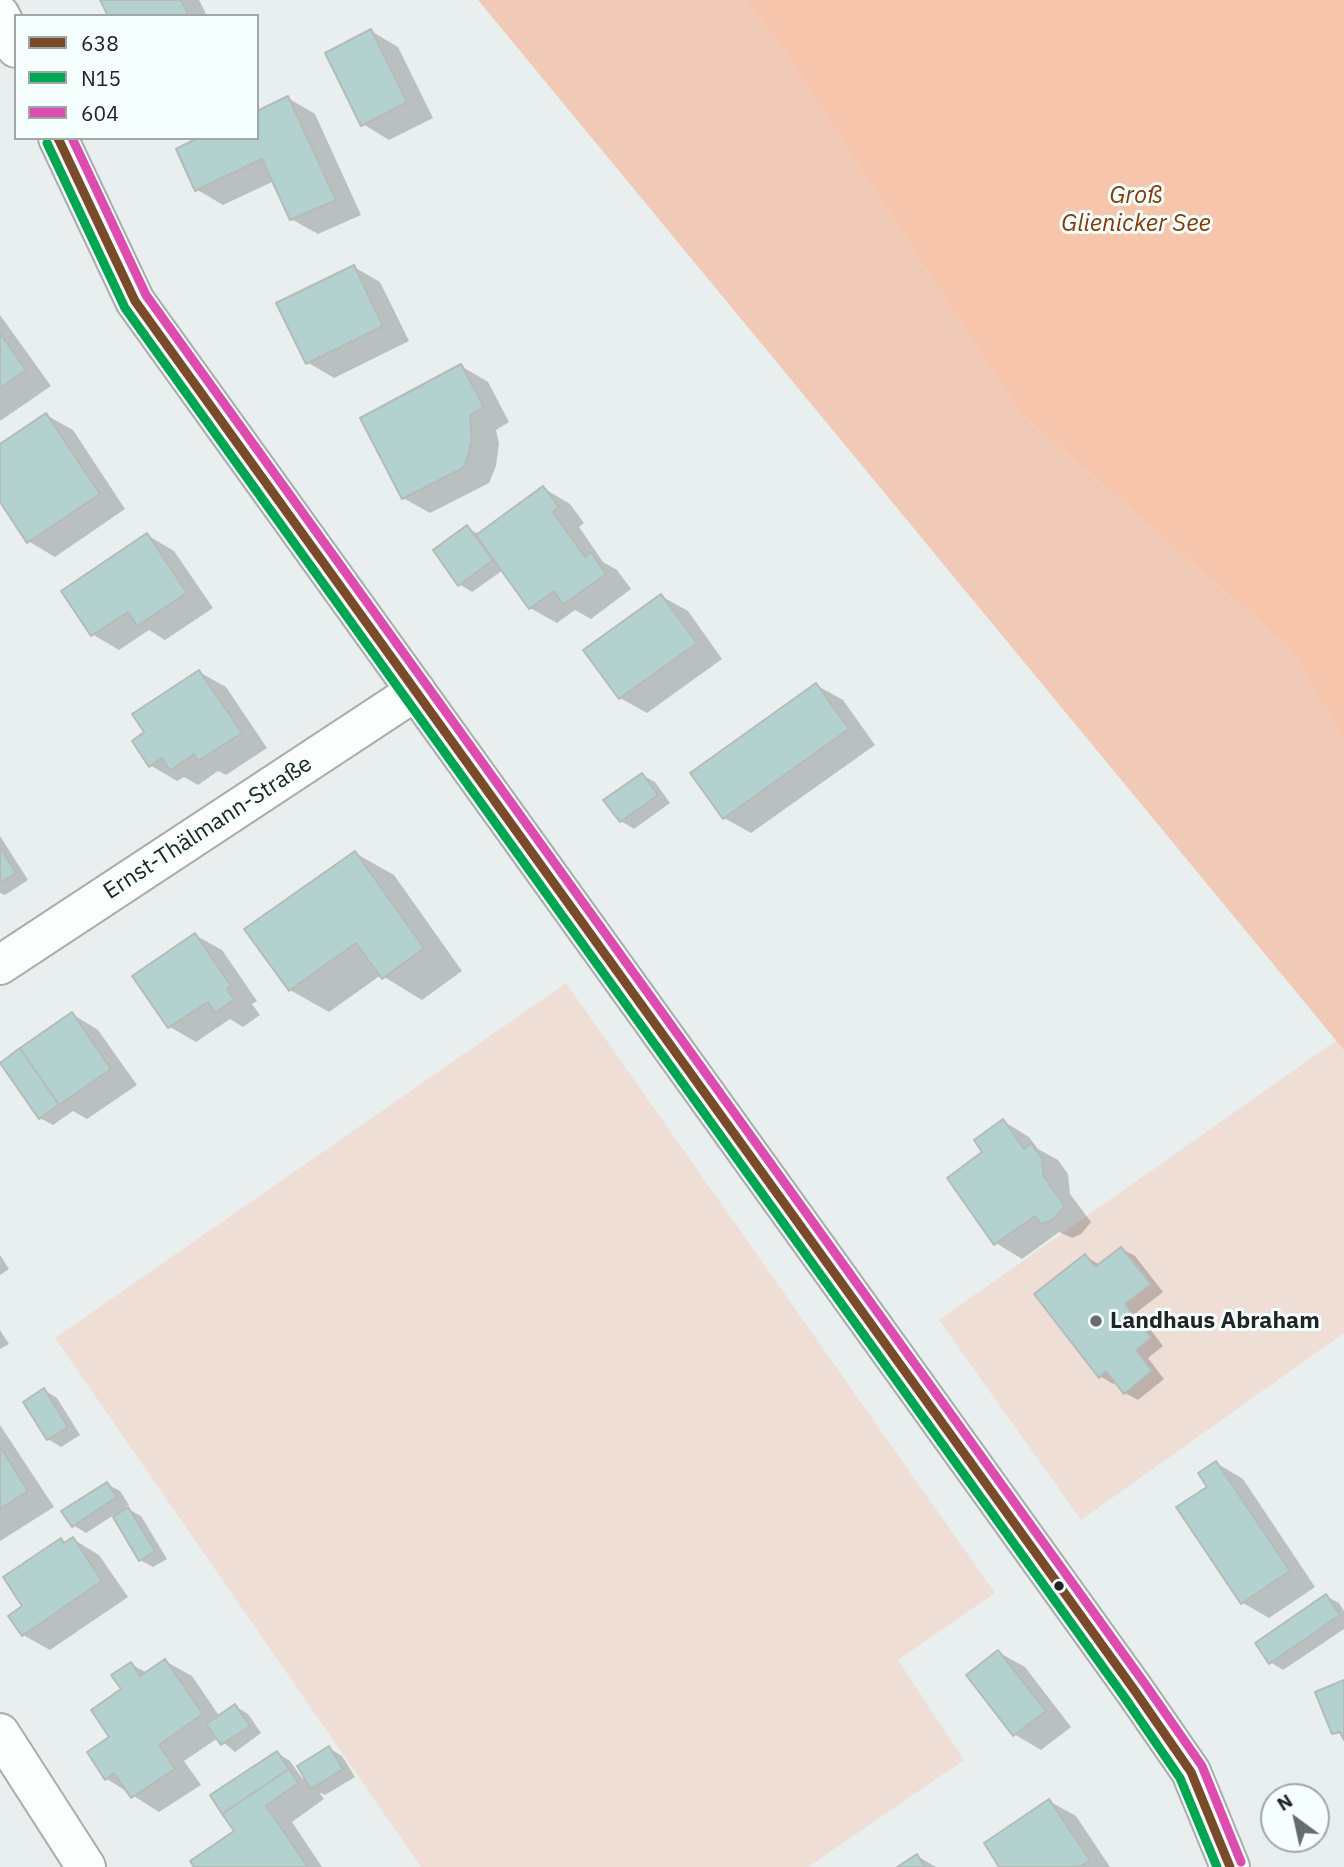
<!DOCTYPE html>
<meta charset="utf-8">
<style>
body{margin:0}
#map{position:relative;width:1344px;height:1867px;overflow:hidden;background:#e9efef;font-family:"IBM Plex Sans",sans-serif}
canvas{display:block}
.legend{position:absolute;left:14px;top:14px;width:245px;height:126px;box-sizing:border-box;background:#f5fffe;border:2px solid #a0a8a7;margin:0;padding:9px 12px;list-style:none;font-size:21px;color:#212525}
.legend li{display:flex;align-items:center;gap:14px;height:35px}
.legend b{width:35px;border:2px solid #a0a8a7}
.north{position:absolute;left:1260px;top:1783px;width:70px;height:70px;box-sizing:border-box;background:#f5fffe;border:2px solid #a0a8a7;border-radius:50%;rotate:327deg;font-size:19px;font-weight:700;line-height:28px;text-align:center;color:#212525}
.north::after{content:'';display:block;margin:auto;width:24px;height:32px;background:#676c6c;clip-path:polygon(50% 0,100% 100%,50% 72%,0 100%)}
</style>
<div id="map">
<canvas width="1344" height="1867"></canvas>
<ul class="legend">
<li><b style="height:9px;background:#7a4b2a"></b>638</li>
<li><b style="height:9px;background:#00a651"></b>N15</li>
<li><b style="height:9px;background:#dd4daf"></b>604</li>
</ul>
<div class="north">N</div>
</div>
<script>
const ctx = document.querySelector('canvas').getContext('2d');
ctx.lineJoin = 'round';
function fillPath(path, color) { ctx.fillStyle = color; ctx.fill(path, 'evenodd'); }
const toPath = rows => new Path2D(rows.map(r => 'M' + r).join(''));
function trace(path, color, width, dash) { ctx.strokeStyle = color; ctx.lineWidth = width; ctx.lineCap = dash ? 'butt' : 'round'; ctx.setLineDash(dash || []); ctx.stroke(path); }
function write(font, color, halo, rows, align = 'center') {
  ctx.font = font + ' "IBM Plex Sans",sans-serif'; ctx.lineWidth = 6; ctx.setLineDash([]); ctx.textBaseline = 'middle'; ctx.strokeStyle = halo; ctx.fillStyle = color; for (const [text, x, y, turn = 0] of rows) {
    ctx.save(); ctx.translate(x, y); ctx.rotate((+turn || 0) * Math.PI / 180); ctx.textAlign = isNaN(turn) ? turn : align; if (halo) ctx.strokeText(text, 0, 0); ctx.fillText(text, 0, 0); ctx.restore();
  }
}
const green = toPath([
 [566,983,995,1593,898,1660,964,1760,808,1867,421,1867,55,1338],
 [1344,1035,1344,1333,1081,1520,939,1320]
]);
const forest = toPath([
 [478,0,744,0,772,33,1019,412,1292,651,1344,742,1344,1050]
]);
const water = toPath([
 [744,0,1344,0,1344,742,1292,651,1019,412,772,33]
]);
const shadow = toPath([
 [102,0,199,0,207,16,110,16],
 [371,31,398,47,433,118,389,140,363,124],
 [288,98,315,114,361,215,318,234,291,219,274,181,223,205,196,189,257,138],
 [354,267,380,282,409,341,334,378,307,362],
 [0,315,51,386,0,421],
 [461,366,488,382,509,422,496,430,499,443,496,466,489,483,430,513,403,498],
 [46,415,73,430,125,509,55,557,28,541,0,499,0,446],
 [543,488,570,504,584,523,579,527,603,562,617,570,631,589,591,619,575,610,557,623,530,608,503,570,472,592,459,584,467,528,479,534],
 [147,535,174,551,213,608,165,640,149,630,119,650,92,634],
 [661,596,688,611,722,659,647,713,620,698],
 [199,672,226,687,267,748,226,775,218,771,198,785,184,777,177,781,150,765,147,733],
 [816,685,843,700,875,745,751,833,724,818],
 [642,775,655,782,670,803,634,829,621,821],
 [0,836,28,880,5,895,0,893],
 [355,853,394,875,462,971,422,1000,381,975,329,1012,290,990],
 [195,935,222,950,257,1001,252,1004,260,1015,243,1027,230,1019,196,1042,170,1027,135,976],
 [72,1014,98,1030,137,1085,87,1119,73,1111,53,1125,40,1118],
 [1003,1121,1029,1137,1038,1149,1058,1160,1068,1174,1070,1194,1091,1222,1081,1234,1072,1238,1059,1232,1022,1259,996,1243,984,1153],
 [1122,1249,1135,1256,1163,1292,1137,1312,1163,1346,1148,1358,1164,1379,1138,1400,1125,1393,1116,1381,1113,1384,1100,1376,1085,1256,1100,1265],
 [0,1255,9,1269,0,1275],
 [0,1330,9,1344,0,1349],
 [44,1390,57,1398,80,1435,61,1447,48,1439],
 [0,1425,54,1507,0,1541],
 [1216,1463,1243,1479,1315,1587,1269,1618,1243,1603,1179,1507,1210,1487],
 [107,1484,120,1491,129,1505,125,1507,141,1516,167,1559,153,1567,140,1560,114,1515,86,1533,73,1525],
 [73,1539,99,1555,128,1597,50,1650,23,1635,24,1606,61,1540,66,1544],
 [1326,1596,1339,1603,1344,1611,1344,1629,1283,1670,1270,1662],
 [998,1652,1025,1667,1071,1727,1041,1750,1014,1734],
 [165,1661,192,1676,220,1717,235,1706,248,1714,261,1733,235,1752,218,1738,184,1761,201,1785,159,1812,107,1779,112,1737,131,1664,147,1673],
 [329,1748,342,1756,355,1777,325,1795,319,1792,324,1799,292,1822,322,1867,196,1867,237,1832,277,1753,290,1761,302,1778,308,1782],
 [1049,1801,1076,1816,1110,1867,1002,1867],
 [917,1856,936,1867,900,1867]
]);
const building = toPath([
 [100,0,181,0,189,16,108,16,100,0],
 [371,29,407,102,361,126,325,53,371,29],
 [288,96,336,200,290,220,262,159,195,191,176,149,198,138,257,138,257,111,288,96],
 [354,265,383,326,306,364,276,303,354,265],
 [0,333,26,370,0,388,0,333],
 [461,364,484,407,470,415,472,440,467,460,463,468,402,499,360,418,461,364],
 [46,413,100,494,27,543,0,502,0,444,46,413],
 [543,486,559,507,553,512,585,557,591,552,606,574,563,605,554,591,529,609,476,535,543,486],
 [467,525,493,560,458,586,433,550,467,525],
 [147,533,187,593,137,626,128,612,91,636,61,591,147,533],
 [661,594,697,643,619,699,583,650,661,594],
 [199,670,242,733,198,761,194,754,170,771,162,758,149,767,132,741,144,732,132,714,199,670],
 [816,683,849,729,723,819,690,773,816,683],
 [642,773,658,795,620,822,603,800,642,773],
 [0,847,16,873,0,883,0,847],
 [355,851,424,948,382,979,356,943,289,991,244,929,355,851],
 [195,933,231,986,227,989,234,1000,215,1013,208,1002,168,1028,132,976,195,933],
 [72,1012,111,1069,59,1105,20,1048,72,1012],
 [20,1048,59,1105,39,1119,0,1063,20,1048],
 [1003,1119,1024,1149,1031,1143,1042,1158,1044,1177,1065,1206,1054,1219,1045,1223,1041,1224,1035,1216,994,1245,947,1178,982,1152,974,1140,1003,1119],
 [1121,1247,1151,1284,1125,1304,1151,1338,1136,1350,1152,1371,1124,1394,1106,1371,1099,1378,1034,1294,1085,1254,1095,1267,1121,1247],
 [44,1388,68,1427,47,1440,23,1402,44,1388],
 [0,1446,28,1491,0,1509,0,1446],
 [1216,1461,1290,1571,1241,1604,1176,1507,1207,1487,1198,1473,1216,1461],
 [107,1482,117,1497,72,1527,61,1511,107,1482],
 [128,1507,155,1551,139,1561,113,1517,128,1507],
 [73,1537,102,1581,22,1636,8,1616,22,1606,3,1577,61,1538,64,1543,73,1537],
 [1326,1594,1340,1615,1269,1664,1255,1643,1326,1594],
 [998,1650,1046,1711,1013,1736,966,1675,998,1650],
 [165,1659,203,1714,159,1745,175,1769,131,1798,114,1773,105,1780,87,1752,109,1737,91,1710,121,1689,111,1675,131,1662,140,1676,165,1659],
 [1344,1680,1344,1740,1340,1732,1332,1734,1315,1692,1344,1680],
 [235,1704,250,1726,221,1745,206,1724,235,1704],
 [329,1746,343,1769,311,1789,297,1766,329,1746],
 [277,1751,289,1769,222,1814,210,1795,277,1751],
 [289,1769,298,1783,266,1806,308,1867,194,1867,190,1861,234,1831,222,1814,289,1769],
 [1049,1799,1090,1860,1080,1867,999,1867,984,1843,1049,1799],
 [917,1854,925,1867,897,1867,917,1854]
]);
const minor = toPath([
 [0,15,16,48],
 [58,138,135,301,1135,1691,1191,1772,1230,1867],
 [0,965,416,691],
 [0,1733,86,1867]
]);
const bus1 = toPath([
 [58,138,135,301,1135,1691,1191,1772,1230,1867]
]);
const bus2 = toPath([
 [47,143,125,308,1125,1698,1180,1778,1217,1867]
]);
const bus3 = toPath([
 [72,138,146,295,1145,1684,1202,1766,1241,1862]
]);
const markers = [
 [1096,1321,7,"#676c6c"],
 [1059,1586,6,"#212525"]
];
const streetNames = [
 ["Ernst-Thälmann-Straße",208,828,-33]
];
const poiNames = [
 ["Landhaus Abraham",1110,1321]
];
const waterNames = [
 ["Groß",1136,196],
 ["Glienicker See",1136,224]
];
fillPath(green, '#eeded6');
fillPath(forest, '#f0cab7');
fillPath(water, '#f7c5ac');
fillPath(shadow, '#0003');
fillPath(building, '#b2d1cf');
trace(building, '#b5baba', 2);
trace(minor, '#a9adad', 42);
trace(minor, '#fcfdfd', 38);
trace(bus1, '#7a4b2a', 9);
trace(bus2, '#00a651', 9);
trace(bus3, '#dd4daf', 9);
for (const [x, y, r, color] of markers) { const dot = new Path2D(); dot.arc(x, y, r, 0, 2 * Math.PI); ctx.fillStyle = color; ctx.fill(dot); trace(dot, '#f5fffe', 2.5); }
write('23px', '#212525', '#f5fffe', streetNames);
write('bold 23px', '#212525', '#f5fffe', poiNames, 'left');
write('italic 24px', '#893906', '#f5fffe', waterNames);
</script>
